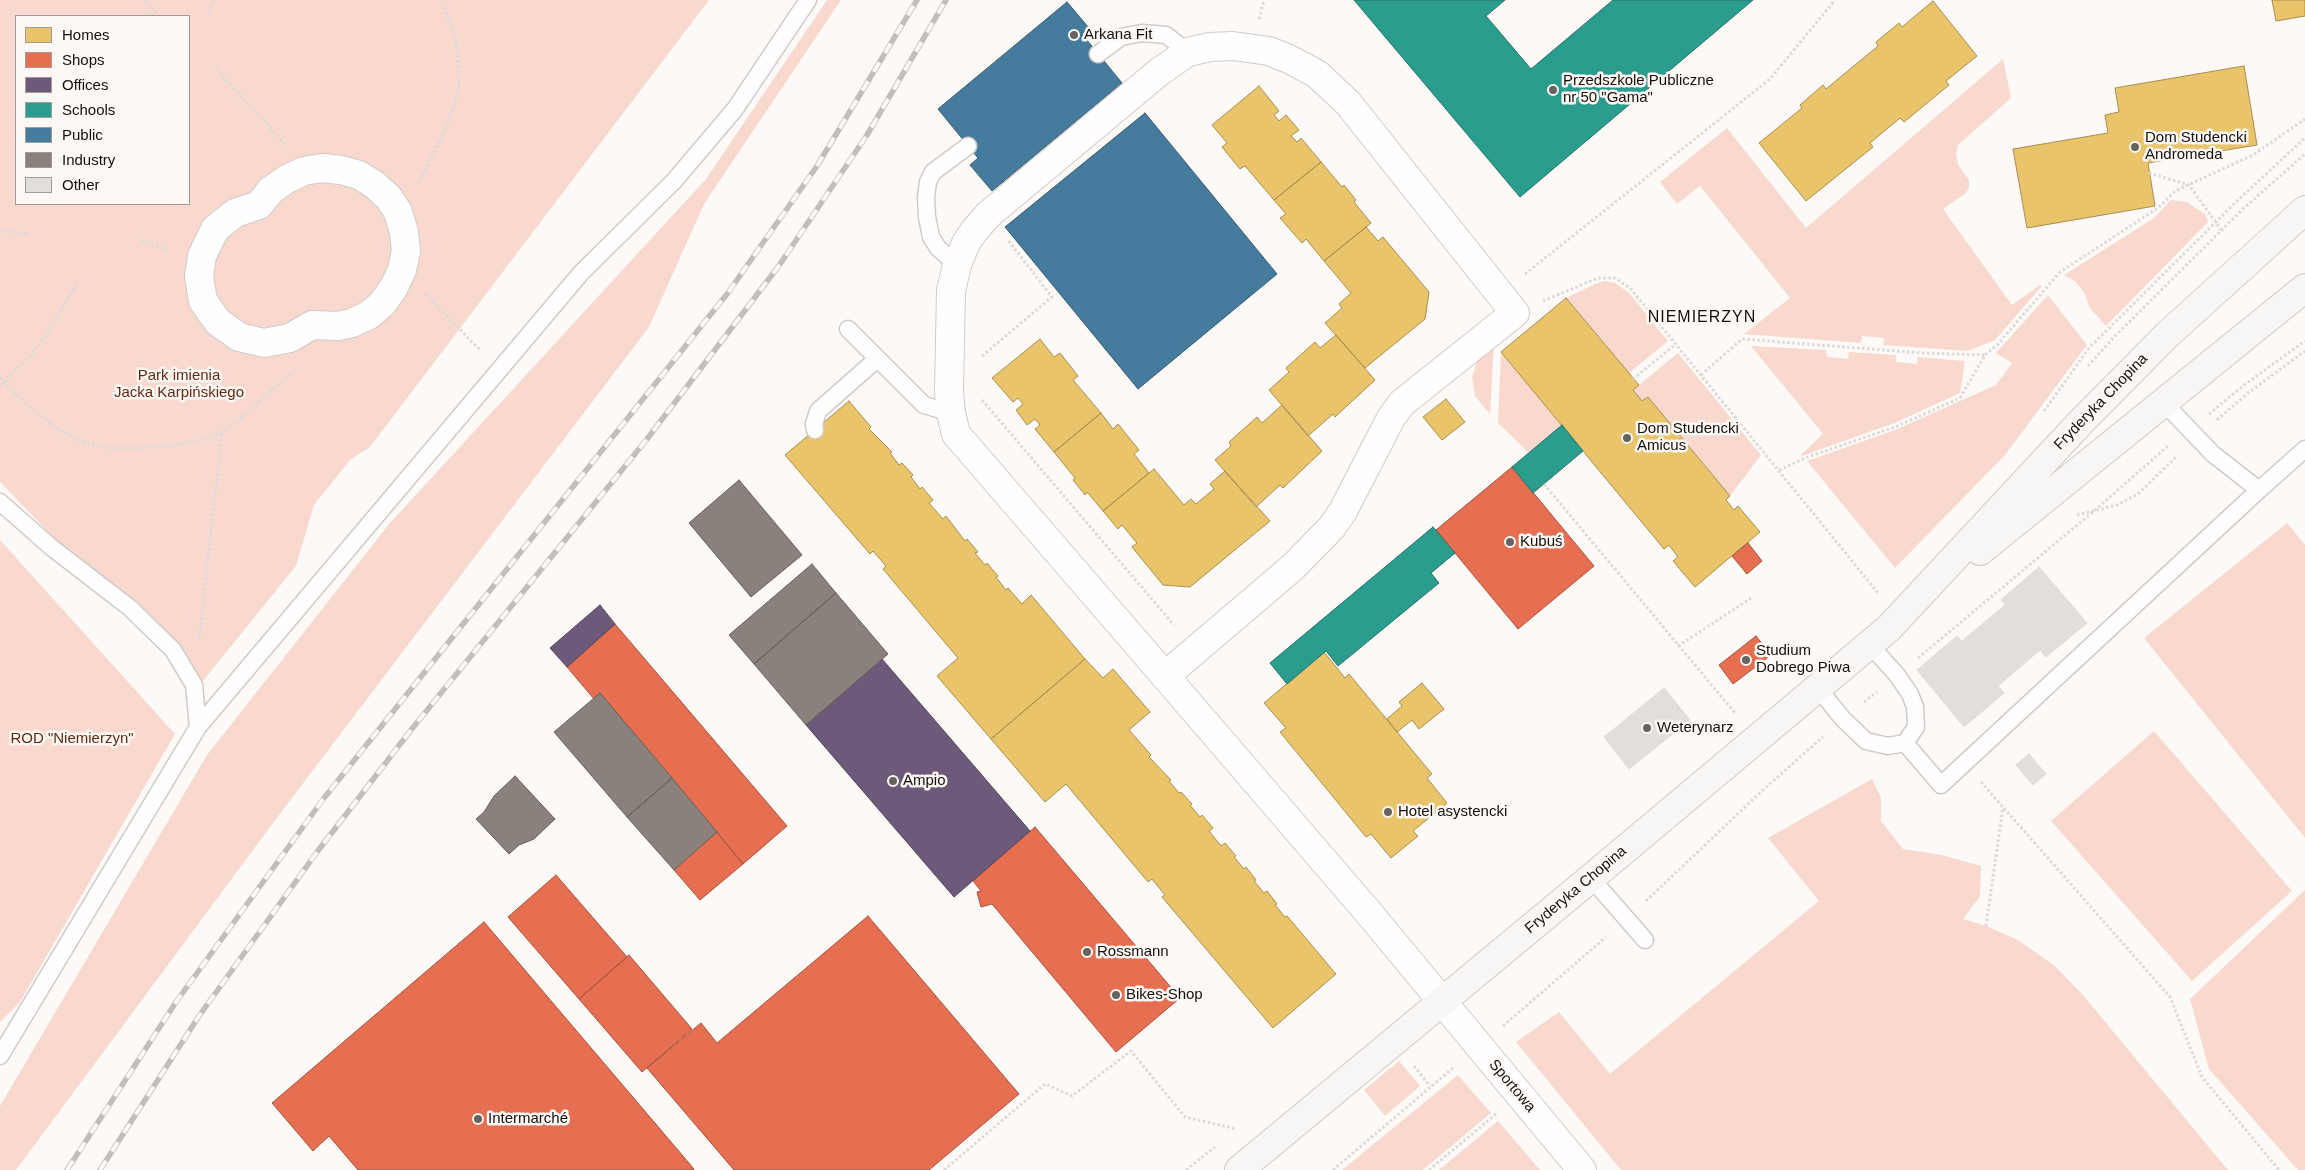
<!DOCTYPE html>
<meta charset="utf-8">
<style>
body{margin:0}
#map{position:relative;width:2305px;height:1170px;overflow:hidden;background:#fcf9f7;font-family:Helvetica,sans-serif}
canvas{display:block}
.legend{position:absolute;left:15px;top:15px;width:175px;height:190px;box-sizing:border-box;background:#fef8f5;border:1px solid #a19b99;margin:0;padding:6px 9px;list-style:none;font-size:15px;color:#15100e}
.legend li{display:flex;align-items:center;gap:10px;height:25px}
.legend b{width:25px;border:1px solid #a19b99}
</style>
<div id="map">
<canvas width="2305" height="1170"></canvas>
<ul class="legend">
<li><b style="height:14px;background:#e9c46a"></b>Homes</li>
<li><b style="height:14px;background:#e76f51"></b>Shops</li>
<li><b style="height:14px;background:#6d597a"></b>Offices</li>
<li><b style="height:14px;background:#2a9d8f"></b>Schools</li>
<li><b style="height:14px;background:#457b9d"></b>Public</li>
<li><b style="height:14px;background:#8a817c"></b>Industry</li>
<li><b style="height:14px;background:#e3dedc"></b>Other</li>
</ul>
</div>
<script>
const ctx = document.querySelector('canvas').getContext('2d');
ctx.lineJoin = 'round';
function fillPath(path, color) { ctx.fillStyle = color; ctx.fill(path, 'evenodd'); }
const toPath = rows => new Path2D(rows.map(r => 'M' + r).join(''));
function trace(path, color, width, dash) { ctx.strokeStyle = color; ctx.lineWidth = width; ctx.lineCap = dash ? 'butt' : 'round'; ctx.setLineDash(dash || []); ctx.stroke(path); }
function write(font, color, halo, rows, align = 'center') {
  ctx.font = font + ' Helvetica,sans-serif'; ctx.lineWidth = 5; ctx.setLineDash([]); ctx.textBaseline = 'middle'; ctx.strokeStyle = halo; ctx.fillStyle = color; for (const [text, x, y, turn = 0] of rows) {
    ctx.save(); ctx.translate(x, y); ctx.rotate((+turn || 0) * Math.PI / 180); ctx.textAlign = isNaN(turn) ? turn : align; if (halo) ctx.strokeText(text, 0, 0); ctx.fillText(text, 0, 0); ctx.restore();
  }
}
const green = toPath([
 [0,0,709,0,370,447,350,460,314,505,296,566,198,687,0,482],
 [16,16,189,16,189,204,16,204],
 [827,0,841,0,704,204,649,327,276,819,16,1170,0,1170,0,1106,207,755,390,523,706,179],
 [2003,59,2011,98,1958,145,1956,154,1958,165,1969,180,1969,187,1966,193,1943,209,2012,305,2040,285,2042,286,1995,340,1968,351,1883,345,1884,338,1862,336,1861,343,1744,334,1790,298,1700,186,1677,204,1660,182,1727,128,1806,228],
 [2171,200,2187,202,2205,214,2208,222,2106,326,2089,307,2085,294,2076,282,2064,275,2154,218],
 [1605,281,1615,283,1629,293,1668,341,1629,373,1566,298,1595,284],
 [2048,295,2087,345,2005,455,1895,568,1807,461,1895,430,1996,385,2012,363,1996,353],
 [1494,344,1490,414,1475,396,1472,377,1478,358],
 [1751,346,1826,350,1827,357,1848,359,1849,352,1896,355,1896,362,1917,364,1917,357,1965,361,1960,393,1897,422,1802,456,1801,455,1823,434],
 [1501,352,1562,425,1529,453,1498,423],
 [1678,353,1761,455,1730,496,1648,397,1642,401,1633,390],
 [2287,523,2305,545,2305,838,2144,638],
 [0,540,175,734,20,1002,0,1022],
 [2154,731,2292,891,2192,981,2051,821],
 [1872,779,1881,798,1881,821,1903,849,1942,855,1981,866,1980,896,1963,919,1986,926,2018,940,2055,966,2082,994,2228,1170,1621,1170,1516,1042,1559,1012,1610,1074,1819,901,1768,838],
 [2305,890,2305,1170,2298,1170,2209,1069,2190,999],
 [1399,1061,1420,1086,1385,1116,1364,1090],
 [1458,1075,1491,1113,1423,1170,1342,1170],
 [1498,1121,1540,1170,1439,1170]
]);
const homes = toPath([
 [2272,0,2305,0,2305,16,2276,21,2272,0],
 [1933,1,1977,56,1946,81,1949,85,1904,122,1900,118,1870,143,1873,147,1806,201,1759,143,1802,108,1800,105,1823,85,1826,89,1878,46,1876,42,1899,23,1902,27,1933,1],
 [2244,66,2257,145,2148,163,2155,206,2027,228,2013,149,2108,133,2105,115,2119,112,2115,88,2244,66],
 [1259,86,1279,111,1274,115,1279,121,1286,115,1299,130,1291,136,1297,142,1301,138,1321,162,1274,200,1245,166,1240,169,1222,147,1227,143,1212,125,1259,86],
 [1321,162,1342,187,1344,185,1356,200,1354,202,1371,223,1324,261,1306,239,1302,243,1280,218,1286,214,1274,200,1321,162],
 [1366,227,1378,241,1383,237,1429,292,1425,319,1365,368,1325,323,1342,308,1339,304,1351,293,1324,261,1366,227],
 [1566,298,1639,385,1633,390,1642,401,1648,397,1730,496,1726,500,1734,510,1738,506,1760,532,1695,587,1673,561,1678,557,1669,545,1664,549,1501,352,1566,298],
 [1336,335,1375,380,1335,417,1333,414,1308,436,1269,390,1289,372,1286,368,1315,342,1320,348,1336,335],
 [1040,339,1054,357,1060,353,1078,376,1073,380,1101,413,1054,452,1035,429,1040,425,1035,419,1027,425,1016,410,1023,404,1018,398,1013,402,992,378,1040,339],
 [1446,399,1465,422,1442,440,1423,417,1446,399],
 [849,401,871,427,869,429,892,452,890,453,899,465,902,463,913,475,911,477,920,489,922,487,933,500,929,503,943,519,946,516,965,541,967,539,978,552,975,553,985,565,987,563,998,576,996,577,1006,590,1008,588,1022,604,1031,595,1085,659,991,739,937,676,958,658,883,569,886,566,873,551,870,554,785,455,849,401],
 [1282,405,1322,451,1283,488,1280,485,1256,507,1215,460,1231,446,1229,442,1257,417,1262,423,1282,405],
 [1101,413,1113,429,1118,424,1139,450,1134,454,1149,473,1103,511,1087,492,1085,495,1073,480,1075,478,1054,452,1101,413],
 [1154,469,1184,505,1191,499,1196,504,1214,489,1210,484,1225,471,1270,521,1190,587,1163,585,1132,547,1137,543,1122,525,1118,529,1103,511,1154,469],
 [1324,652,1345,678,1349,674,1432,774,1427,778,1447,803,1413,831,1418,836,1391,858,1371,834,1366,837,1280,732,1286,728,1264,703,1324,652],
 [1085,659,1103,678,1113,669,1150,712,1129,730,1151,755,1149,757,1171,780,1169,781,1179,793,1181,792,1192,804,1190,805,1200,817,1202,815,1213,828,1209,831,1221,846,1225,843,1236,856,1234,857,1244,869,1246,867,1256,880,1254,881,1264,893,1267,891,1277,904,1275,905,1285,917,1287,916,1336,974,1273,1028,1162,897,1165,895,1152,879,1148,882,1066,784,1045,802,991,739,1085,659],
 [1422,683,1444,709,1419,729,1412,720,1397,732,1387,719,1402,706,1399,702,1422,683]
]);
const shops = toPath([
 [1512,467,1594,566,1518,629,1436,530,1512,467],
 [1748,543,1762,561,1747,574,1732,556,1748,543],
 [615,624,787,826,743,864,600,693,594,699,567,667,615,624],
 [1756,636,1771,655,1733,684,1719,665,1756,636],
 [1035,827,1180,998,1116,1052,992,904,981,907,977,892,981,891,973,881,1035,827],
 [717,832,743,864,700,900,674,870,717,832],
 [556,875,627,957,579,999,508,917,556,875],
 [868,916,1019,1094,929,1170,734,1170,647,1068,701,1023,717,1043,868,916],
 [484,922,694,1169,693,1170,358,1170,329,1136,313,1151,272,1103,484,922],
 [629,955,692,1029,642,1072,579,999,629,955]
]);
const offices = toPath([
 [600,605,615,624,567,667,550,648,600,605],
 [882,659,1030,831,954,897,806,725,882,659]
]);
const schools = toPath([
 [1354,0,1505,0,1486,16,1531,69,1613,0,1753,0,1520,197,1354,0],
 [1562,425,1583,451,1533,493,1512,467,1562,425],
 [1433,527,1455,553,1431,573,1439,583,1338,666,1326,651,1287,684,1270,663,1433,527]
]);
const public = toPath([
 [1067,2,1089,28,1082,34,1122,83,992,191,970,165,978,158,938,109,1067,2],
 [1145,113,1277,274,1138,389,1005,227,1145,113]
]);
const industry = toPath([
 [739,480,802,555,751,597,689,523,739,480],
 [812,564,836,593,754,664,729,635,812,564],
 [836,593,888,654,806,725,754,664,836,593],
 [600,693,672,778,627,817,554,732,600,693],
 [515,776,555,819,534,839,519,845,509,854,476,819,484,812,494,796,515,776],
 [672,778,717,832,674,870,627,817,672,778]
]);
const building = toPath([
 [2039,567,2087,623,2046,657,2040,650,1998,686,2004,693,1964,727,1917,670,1957,636,1962,641,2005,605,2001,600,2039,567],
 [1664,688,1690,720,1629,769,1604,737,1664,688],
 [2029,754,2046,774,2033,785,2016,765,2029,754]
]);
const path = toPath([
 [145,0,158,16],
 [209,12,214,0],
 [1259,19,1264,0],
 [216,69,285,144],
 [2149,173,2189,185,2222,231],
 [418,184,445,130,454,107,459,83,456,38,441,0],
 [0,230,28,234],
 [142,240,170,251],
 [1525,274,1770,79,1835,0],
 [425,294,480,350],
 [1543,301,1598,278,1615,278,1630,288,1878,593],
 [982,356,1052,297,1008,240],
 [2088,366,2115,336,2244,208,2305,154],
 [1701,375,1742,339,1923,353,1985,355],
 [0,378,33,410,58,429,83,442,109,448,135,448,173,446,205,439,222,432,242,417,294,371],
 [1633,379,1676,344],
 [0,385,29,357,47,334,78,282],
 [982,400,1174,625],
 [2044,411,2089,348,2237,201,2305,138],
 [2209,414,2244,385,2305,341],
 [2217,420,2248,393,2305,351],
 [1779,470,1805,458,1895,427,1960,398,1985,355,1998,344,2060,272,2158,208,2175,191,2253,155,2305,119],
 [1544,484,1735,713],
 [2077,515,2117,505,2138,494,2177,456],
 [199,640,222,432],
 [1678,646,1753,597],
 [1918,658,2094,511,2169,445],
 [1864,702,1877,692],
 [1981,782,2170,997,2202,1077,2279,1170],
 [1646,901,1764,789,1823,737],
 [1986,926,2003,807],
 [1503,1026,1606,937],
 [1414,1066,1430,1086],
 [944,1170,1045,1084,1072,1096,1131,1051,1185,1117,1237,1129],
 [1186,1170,1215,1147],
 [1333,1170,1454,1067],
 [1429,1170,1496,1114]
]);
const lane = toPath([
 [1098,54,1121,37,1142,33,1166,35,1188,52],
 [957,265,938,248,931,237,927,217,926,197,928,182,933,172,968,146],
 [848,329,924,405,951,413],
 [2163,402,2213,454,2259,490,2305,449],
 [815,430,814,424,818,411,877,359],
 [0,502,51,547,130,608,173,650,194,685,198,727,0,1056],
 [1817,687,1843,719,1866,741,1888,746,1905,743,1916,727,1915,707,1910,694,1897,675,1869,644],
 [198,727,581,273,674,181,735,109,808,0],
 [1905,743,1941,785,2259,490],
 [1591,878,1645,940]
]);
const street = toPath([
 [322,168,341,170,359,175,375,185,389,198,398,212,404,232,406,251,402,270,394,287,383,303,369,315,352,323,338,326,312,325,290,338,264,343,239,337,218,322,203,301,199,276,202,256,215,229,235,213,259,205,271,190,287,179,304,171,322,168],
 [1165,676,1293,567,1332,527,1343,511,1391,418,1402,403,1515,313,1348,103,1317,74,1289,59,1269,51,1233,46,1210,47,1188,52,1159,72,989,214,974,231,966,243,957,265,951,291,949,391,951,413,956,434,1165,676,1368,912,1582,1170]
]);
const secondary = toPath([
 [1980,551,2305,288],
 [1239,1170,1591,878,1889,628,2079,424,2167,335,2305,210]
]);
const rail = toPath([
 [67,1170,176,1002,324,798,727,294,817,166,917,0],
 [100,1170,199,1016,317,852,411,730,647,439,778,267,867,135,946,0]
]);
const markers = [
 [1074,35,5,"#666260"],
 [1553,90,5,"#666260"],
 [2135,147,5,"#666260"],
 [1627,438,5,"#666260"],
 [1510,542,5,"#666260"],
 [1746,660,5,"#666260"],
 [1647,728,5,"#666260"],
 [893,781,5,"#666260"],
 [1388,812,5,"#666260"],
 [1087,952,5,"#666260"],
 [1116,995,5,"#666260"],
 [478,1119,5,"#666260"]
];
const poiNames = [
 ["Arkana Fit",1084,35],
 ["Przedszkole Publiczne",1563,81],
 ["nr 50 \"Gama\"",1563,98],
 ["Dom Studencki",2145,138],
 ["Andromeda",2145,155],
 ["Dom Studencki",1637,429],
 ["Amicus",1637,446],
 ["Kubuś",1520,542],
 ["Studium",1756,651],
 ["Dobrego Piwa",1756,668],
 ["Weterynarz",1657,728],
 ["Ampio",903,781],
 ["Hotel asystencki",1398,812],
 ["Rossmann",1097,952],
 ["Bikes-Shop",1126,995],
 ["Intermarché",488,1119]
];
const parkNames = [
 ["Park imienia",179,376],
 ["Jacka Karpińskiego",179,393],
 ["ROD \"Niemierzyn\"",72,739]
];
const streetNames = [
 ["Fryderyka Chopina",2101,402,-46],
 ["Fryderyka Chopina",1576,890,-40],
 ["Sportowa",1512,1086,50]
];
const neighbourhoodNames = [
 ["NIEMIERZYN",1702,318]
];
fillPath(green, '#f9d9ce');
fillPath(homes, '#e9c46a');
trace(homes, '#a98e4e', 1);
fillPath(shops, '#e76f51');
trace(shops, '#a8523d', 1);
fillPath(offices, '#6d597a');
trace(offices, '#53435a', 1);
fillPath(schools, '#2a9d8f');
trace(schools, '#247368', 1);
fillPath(public, '#457b9d');
trace(public, '#375b72', 1);
fillPath(industry, '#8a817c');
trace(industry, '#675f5b', 1);
fillPath(building, '#e3dedc');
trace(building, '#dfdbd9', 1);
trace(lane, '#d0cbc9', 19);
trace(street, '#d0cbc9', 30);
trace(secondary, '#d0cbc9', 30);
trace(path, '#dbdad8', 3, [2.5, 2.5]);
trace(lane, '#fffefe', 16);
trace(street, '#fffefe', 28);
trace(secondary, '#f8f6f4', 28);
trace(rail, '#c0bfbe', 5.5);
trace(rail, '#fef8f5', 4, [11]);
for (const [x, y, r, color] of markers) { const dot = new Path2D(); dot.arc(x, y, r, 0, 2 * Math.PI); ctx.fillStyle = color; ctx.fill(dot); trace(dot, '#fef8f5', 2); }
write('15px', '#15100e', '#fef8f5', poiNames, 'left');
write('15px', '#652913', '#fef8f5', parkNames);
write('15px', '#15100e', '#fef8f5', streetNames);
ctx.letterSpacing = '1px';
write('16px', '#15100e', '#fef8f5', neighbourhoodNames);
ctx.letterSpacing = '0px';
</script>
